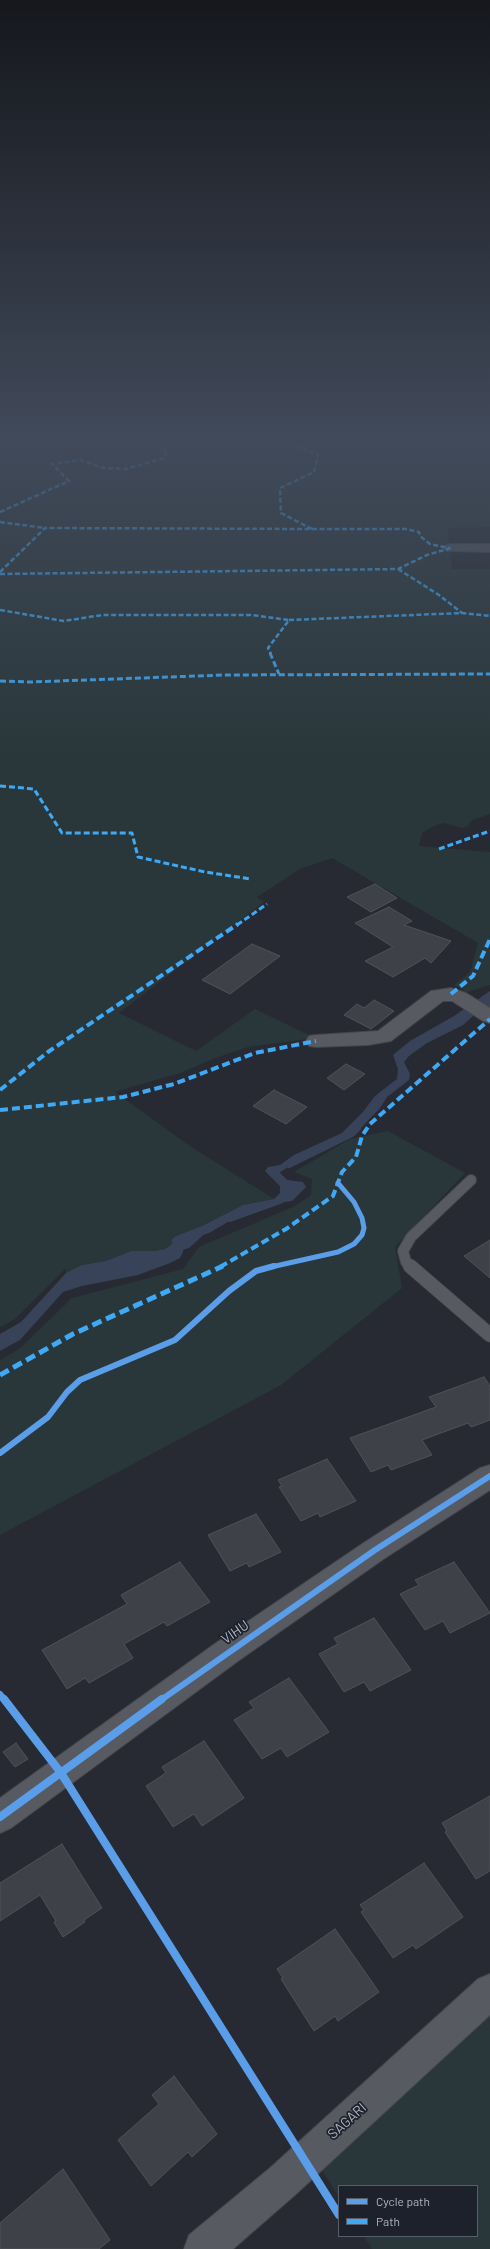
<!DOCTYPE html>
<style>
body{margin:0}
#map{position:relative;width:490px;height:2249px;overflow:hidden;background:#272a32;font-family:Barlow,sans-serif}
canvas{display:block}
.legend{position:absolute;left:338px;top:2185px;width:140px;height:52px;box-sizing:border-box;background:#1c212b;border:1px solid #585d68;margin:0;padding:5px 7px;list-style:none;font-size:12px;color:#b1b6c3}
.legend li{display:flex;align-items:center;gap:8px;height:20px}
.legend b{width:20px;border:1px solid #585d68}
</style>
<div id="map">
<canvas width="490" height="2249"></canvas>
<ul class="legend">
<li><b style="height:5px;background:#5a9eea"></b>Cycle path</li>
<li><b style="height:5px;background:#3fa9f5"></b>Path</li>
</ul>
</div>
<script>
const ctx = document.querySelector('canvas').getContext('2d');
ctx.lineJoin = 'round';
function fillPath(path, color) { ctx.fillStyle = color; ctx.fill(path, 'evenodd'); }
const toPath = rows => new Path2D(rows.map(r => 'M' + r).join(''));
function trace(path, color, width, dash) { ctx.strokeStyle = color; ctx.lineWidth = width; ctx.lineCap = dash ? 'butt' : 'round'; ctx.setLineDash(dash || []); ctx.stroke(path); }
function write(font, color, halo, rows, align = 'center') {
  ctx.font = font + ' Barlow,sans-serif'; ctx.lineWidth = 3.5; ctx.setLineDash([]); ctx.textBaseline = 'middle'; ctx.strokeStyle = halo; ctx.fillStyle = color; for (const [text, x, y, turn = 0] of rows) {
    ctx.save(); ctx.translate(x, y); ctx.rotate((+turn || 0) * Math.PI / 180); ctx.textAlign = isNaN(turn) ? turn : align; if (halo) ctx.strokeText(text, 0, 0); ctx.fillText(text, 0, 0); ctx.restore();
  }
}
const green = toPath([
 [0,441,490,441,490,527,448,528,452,569,490,569,490,814,472,820,468,826,462,828,443,823,432,827,422,833,419,846,490,852,490,985,467,992,454,985,470,972,478,943,332,858,300,869,257,897,264,902,119,1013,196,1051,255,1009,315,1038,248,1047,218,1057,180,1073,115,1092,190,1146,274,1199,243,1205,202,1226,176,1236,172,1239,172,1244,165,1249,155,1251,131,1251,106,1261,82,1265,66,1273,66,1268,15,1319,0,1327],
 [388,1131,465,1173,395,1247,402,1288,281,1385,0,1535,0,1360,19,1349,72,1298,183,1269,199,1247,295,1206,311,1195,312,1179,294,1172,350,1139],
 [490,2006,490,2249,372,2249,364,2236,477,2236,477,2186,339,2186,339,2197,317,2162]
]);
const water = toPath([
 [490,991,490,1007,481,1009,463,1025,427,1043,409,1056,404,1062,410,1074,409,1080,387,1097,380,1108,360,1129,312,1151,279,1173,278,1177,280,1179,303,1182,306,1187,292,1201,272,1204,257,1209,233,1219,209,1233,191,1239,184,1245,183,1252,180,1258,170,1263,138,1275,82,1286,63,1292,20,1340,0,1351,0,1334,21,1322,66,1273,82,1265,106,1261,131,1251,155,1251,165,1249,172,1244,172,1239,176,1236,202,1226,243,1205,274,1199,280,1193,280,1186,265,1171,268,1167,280,1165,294,1155,342,1133,363,1112,375,1096,397,1079,398,1069,393,1055,410,1041,454,1016]
]);
const stream = toPath([
 [289,1165,352,1134,358,1128],
 [277,1171,275,1172,289,1186],
 [230,1219,280,1201],
 [177,1249,188,1245,201,1233]
]);
const building = toPath([
 [375,884,397,898,371,912,347,897,375,884],
 [389,907,412,921,404,925,451,941,431,963,425,958,393,977,365,961,393,947,355,923,389,907],
 [252,944,280,956,230,994,202,980,252,944],
 [374,1000,394,1011,371,1029,344,1015,357,1004,364,1008,374,1000],
 [346,1064,365,1074,344,1090,327,1078,346,1064],
 [274,1090,307,1107,286,1124,253,1106,274,1090],
 [490,1240,490,1278,464,1256,490,1240],
 [484,1377,490,1386,490,1420,471,1427,468,1423,422,1440,432,1455,391,1470,388,1465,371,1472,350,1438,436,1407,429,1397,484,1377],
 [327,1459,356,1501,320,1517,318,1513,301,1521,279,1487,282,1486,278,1480,327,1459],
 [256,1514,281,1552,249,1567,247,1563,230,1571,208,1535,256,1514],
 [180,1562,210,1602,167,1626,164,1622,124,1644,133,1658,89,1683,85,1678,67,1689,42,1650,127,1604,121,1595,180,1562],
 [454,1562,490,1613,450,1633,443,1621,425,1630,400,1594,419,1585,415,1580,454,1562],
 [374,1618,411,1670,370,1691,364,1682,344,1692,319,1654,338,1644,334,1638,374,1618],
 [289,1678,329,1732,287,1757,281,1748,262,1759,234,1720,254,1708,249,1702,289,1678],
 [204,1741,244,1798,202,1826,194,1814,173,1827,146,1786,166,1773,162,1767,204,1741],
 [16,1743,28,1759,15,1767,3,1752,16,1743],
 [490,1796,490,1871,476,1879,445,1832,447,1831,442,1823,490,1796],
 [62,1844,102,1908,84,1920,85,1922,63,1937,54,1922,56,1921,40,1895,0,1921,0,1883,62,1844],
 [424,1863,463,1917,416,1949,413,1945,393,1958,361,1912,364,1910,360,1905,424,1863],
 [335,1929,379,1992,338,2021,335,2016,314,2031,281,1979,283,1978,277,1969,335,1929],
 [174,2076,217,2134,192,2157,188,2152,151,2186,118,2140,159,2104,152,2095,174,2076],
 [63,2169,110,2240,99,2249,0,2249,0,2223,63,2169]
]);
const serviceFar1 = toPath([
 [411,1267,406,1262,403,1251,411,1237,471,1180]
]);
const service = toPath([
 [410,1266,490,1335]
]);
const minor = toPath([
 [451,544,490,544,490,552,446,551,444,548,446,545,451,544],
 [451,988,466,993,490,1008,490,1023,483,1021,452,1001,443,1001,391,1041,368,1045,316,1047,309,1046,306,1041,309,1036,316,1035,378,1031,431,991,451,988],
 [490,1465,490,1490,385,1558,238,1661,11,1828,0,1833,0,1798,216,1643,365,1542,480,1468,490,1465],
 [490,1974,490,2015,296,2194,233,2249,184,2249,189,2235,270,2168,478,1979,490,1974]
]);
const quietFar3 = toPath([
 [0,512,69,481,52,464,81,460,103,468,125,469,165,458,167,450,149,441],
 [0,522,45,528],
 [312,529,406,529,419,532,420,536,430,544,449,548],
 [398,569,439,595,462,613],
 [0,572,45,528,312,529,281,513,280,488,314,472,318,455,287,441],
 [0,574,398,569,427,555,451,548],
 [0,610,64,621,102,615,252,615,289,620,268,648,271,654],
 [289,620,462,613,490,616]
]);
const quietFar2 = toPath([
 [270,653,279,674],
 [0,681,30,682,225,675,490,674],
 [0,786,34,789,62,833,132,833,138,857,205,872,251,879],
 [439,849,490,831],
 [237,925,267,904]
]);
const quietFar1 = toPath([
 [451,994,473,976,490,939],
 [0,1090,48,1052,238,924],
 [0,1110,123,1097,174,1084,255,1053,316,1041],
 [220,1267,286,1229,333,1196,342,1172,356,1157,362,1136,370,1124,490,1019]
]);
const quiet = toPath([
 [0,1375,73,1334,223,1266]
]);
const cyclewayFar2 = toPath([
 [271,1267,338,1252,354,1244,362,1235,364,1228,362,1218,354,1202,338,1183]
]);
const cyclewayFar1 = toPath([
 [0,1453,48,1417,67,1392,80,1380,175,1340,229,1291,256,1271,274,1266],
 [0,1694,5,1700],
 [161,1700,375,1550,490,1476]
]);
const cycleway = toPath([
 [4,1699,61,1773,339,2215],
 [0,1817,162,1699]
]);
const nearStreetnames = [
 ["VIHU",235,1632,-35],
 ["SAGARI",347,2121,-42]
];
fillPath(green, '#29373a');
fillPath(water, '#38435a');
trace(stream, '#38435a', 6);
fillPath(building, '#3e4147');
trace(building, '#4f5259', 1);
trace(serviceFar1, '#43454b', 12);
trace(service, '#43454b', 15);
trace(minor, '#43454b', 2);
trace(serviceFar1, '#575a60', 10);
trace(service, '#575a60', 14);
fillPath(minor, '#575a60');
trace(quietFar3, '#3fa9f5', 2.5, [5, 2.5]);
trace(quietFar2, '#3fa9f5', 3, [6, 3]);
trace(quietFar1, '#3fa9f5', 4, [8, 4]);
trace(quiet, '#3fa9f5', 5, [10, 5]);
trace(cyclewayFar2, '#5a9eea', 5);
trace(cyclewayFar1, '#5a9eea', 6);
trace(cycleway, '#5a9eea', 8);
const sky = ctx.createLinearGradient(0, 0, 0, 756);
sky.addColorStop(0, '#15171c');
sky.addColorStop(0.58, '#414a5a');
sky.addColorStop(1, '#414a5a00');
ctx.fillStyle = sky;
ctx.fillRect(0, 0, 490, 756);
write('14px', '#b1b6c3', '#1c212b', nearStreetnames);
</script>
